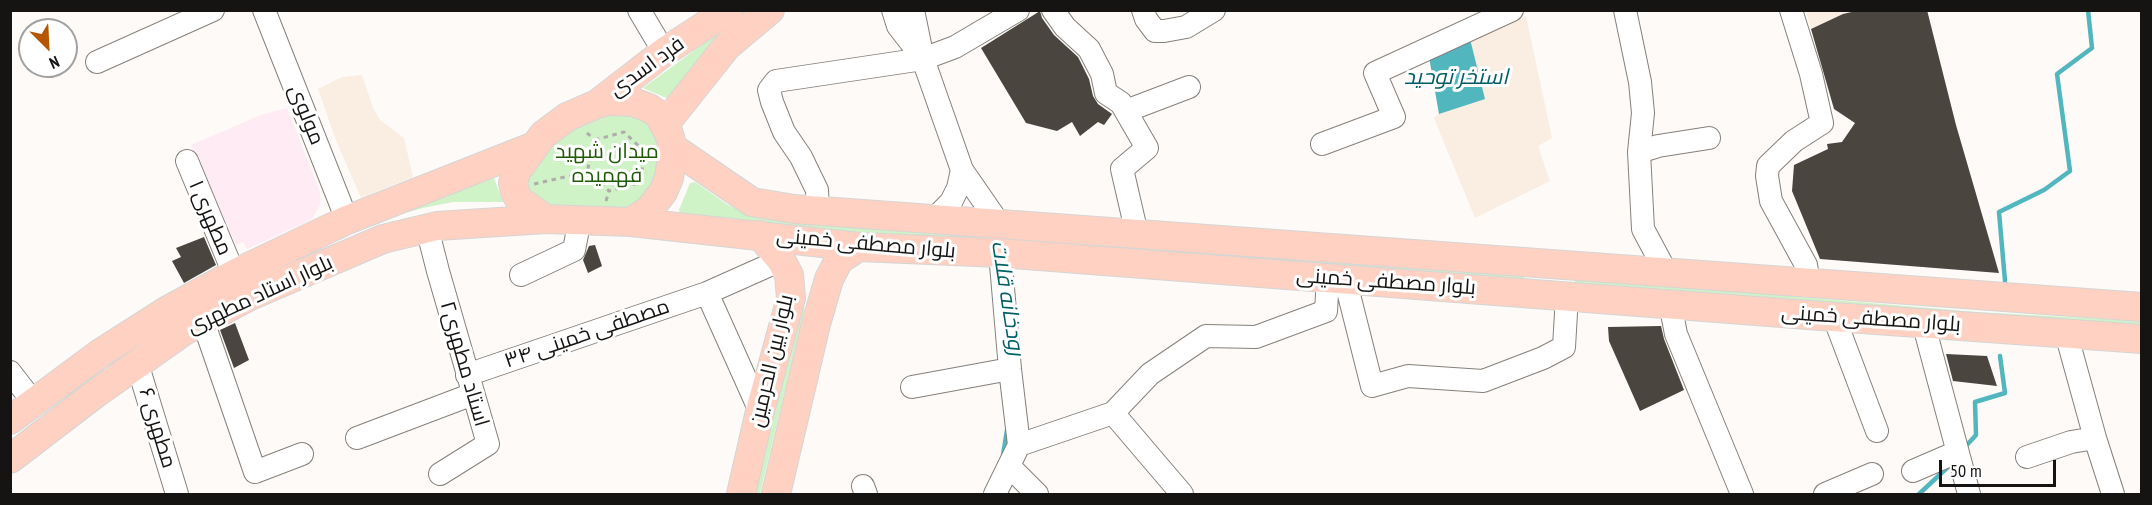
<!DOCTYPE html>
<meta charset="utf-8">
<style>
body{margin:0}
#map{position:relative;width:2152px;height:505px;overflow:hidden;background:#fefaf7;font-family:"PT Sans Narrow",sans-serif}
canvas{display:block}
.frame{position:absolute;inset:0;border:12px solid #161412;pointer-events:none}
.north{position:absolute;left:18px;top:18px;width:60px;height:60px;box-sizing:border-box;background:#fff;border:2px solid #a2a1a0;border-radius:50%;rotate:156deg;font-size:16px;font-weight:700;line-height:24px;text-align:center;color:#161412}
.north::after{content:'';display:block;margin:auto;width:21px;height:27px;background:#b45602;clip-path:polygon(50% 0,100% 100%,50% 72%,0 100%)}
.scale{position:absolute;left:1939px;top:460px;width:117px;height:27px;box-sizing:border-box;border:3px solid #161412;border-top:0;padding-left:8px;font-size:18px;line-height:21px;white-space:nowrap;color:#161412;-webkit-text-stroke:4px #fff;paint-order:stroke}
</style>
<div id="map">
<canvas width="2152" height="505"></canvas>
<div class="frame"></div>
<div class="north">N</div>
<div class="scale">50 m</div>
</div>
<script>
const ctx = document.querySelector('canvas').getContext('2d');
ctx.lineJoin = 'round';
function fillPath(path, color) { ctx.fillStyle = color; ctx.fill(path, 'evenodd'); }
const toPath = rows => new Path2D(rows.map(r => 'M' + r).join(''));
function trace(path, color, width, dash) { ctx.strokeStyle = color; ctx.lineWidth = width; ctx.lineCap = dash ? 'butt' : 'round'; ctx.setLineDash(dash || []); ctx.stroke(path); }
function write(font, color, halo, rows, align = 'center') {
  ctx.font = font + ' "PT Sans Narrow",Cairo,sans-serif'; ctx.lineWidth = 6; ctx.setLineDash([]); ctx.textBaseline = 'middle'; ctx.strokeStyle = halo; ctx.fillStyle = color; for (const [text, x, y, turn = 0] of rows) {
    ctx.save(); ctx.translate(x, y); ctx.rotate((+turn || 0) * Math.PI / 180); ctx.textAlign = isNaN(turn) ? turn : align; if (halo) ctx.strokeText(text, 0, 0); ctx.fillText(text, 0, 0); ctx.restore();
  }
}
const built = toPath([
 [1806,11,1860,11,1843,14,1811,29],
 [1526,16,1552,138,1538,146,1550,181,1475,218,1434,118,1439,113,1429,57],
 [362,75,373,108,380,120,404,138,413,177,361,198,335,138,318,89,342,77]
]);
const medical = toPath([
 [287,108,320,192,321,204,312,219,302,224,247,249,243,242,236,245,215,198,211,197,191,145,261,115]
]);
const green = toPath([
 [722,30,671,100,643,88],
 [625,112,641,118,649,125,660,146,658,167,647,197,624,212,542,205,525,186,531,167,547,145,593,117],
 [494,178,503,202,453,202,423,208,372,222],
 [695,182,728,205,749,215,1524,276,1523,286,682,218,679,210,690,183],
 [1575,278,1977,312,2141,321,2141,333,1574,288],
 [796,305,805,308,760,494,747,494]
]);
const water = toPath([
 [1470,39,1485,99,1439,114,1429,57]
]);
const stream = toPath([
 [2005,281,1999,212,2044,190,2070,171,2057,74,2092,48,2088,10],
 [1965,447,1976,435,1975,402,2005,393,2000,356],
 [1003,455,1007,430],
 [1919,494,1948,467]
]);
const building = toPath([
 [1860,10,1927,10,1956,125,1999,273,1820,259,1792,191,1794,165,1828,149,1827,144,1842,142,1855,123,1834,109,1811,29,1843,14],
 [1040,11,1042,18,1054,35,1078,57,1089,79,1093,96,1098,104,1112,114,1104,125,1098,122,1080,136,1072,122,1057,131,1026,123,981,48],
 [204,237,216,265,184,283,172,261,181,257,176,248],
 [595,245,602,266,588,273,583,260,589,246],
 [235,323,249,360,234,368,220,330],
 [1661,326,1664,339,1684,390,1640,411,1609,341,1608,327],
 [1946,354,1987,356,1997,386,1953,381]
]);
const path = toPath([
 [587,133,595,140,587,172],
 [595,140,624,132,646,153],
 [534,184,587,172,609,191,639,183,646,153,652,151],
 [606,201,609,191]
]);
const minor = toPath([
 [264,10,347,220],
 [639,10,664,52],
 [893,10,898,26,919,53],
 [913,10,923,59,962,170,1000,225],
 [1053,10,1065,27,1089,49,1102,74,1106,93,1121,103,1147,148,1122,169,1137,234],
 [1143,10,1146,19,1155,31,1164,31,1186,27,1214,10],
 [1625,10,1640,82,1643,113,1639,152,1643,229,1666,272],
 [1791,10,1811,74,1822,123,1794,141,1768,166,1767,176,1771,201,1806,265,1809,283],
 [97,62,213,10],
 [1126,111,1189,87],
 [1322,144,1394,117,1375,73,1512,10],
 [1639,152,1658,146,1709,138],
 [187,161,234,274],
 [818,211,817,190,801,157,784,132,772,102,769,90,776,81,923,59,955,47,1018,10],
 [934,219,951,202,958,188,962,170],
 [427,228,438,271,488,444,440,474],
 [521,275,574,250,580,219],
 [1345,279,1372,386,1408,376,1483,381,1543,358,1564,347,1567,296],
 [707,293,760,411],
 [1670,303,1676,334,1742,494],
 [1834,317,1877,431],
 [203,321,255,472,302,454],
 [1923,322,1969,494],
 [2066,333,2095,438,2113,494],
 [137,363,177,494],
 [10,372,34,403],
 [467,375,707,293,781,260],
 [912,387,1010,369],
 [1113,413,1182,494],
 [357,438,473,394],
 [1019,445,1113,413,1150,374,1206,336,1256,337,1326,311,1328,278],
 [2027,457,2071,442,2095,438],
 [1009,466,1037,494],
 [1913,471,1957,452],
 [863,486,866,494],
 [995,494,1019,445,1010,369,1000,253],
 [1825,494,1872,474]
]);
const major = toPath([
 [597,104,664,52,729,10],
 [665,124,727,46,770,10],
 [673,148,752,202,794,209,2142,307],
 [631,222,649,210,663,192,669,178,673,148,669,134,659,115,649,108,633,102,608,101,597,104,567,117,543,135,516,172,513,183,515,192,520,201,546,219,631,222,859,247,1000,253,1834,317,2142,339],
 [10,420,99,354,168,310,234,274,347,220,532,147],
 [10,459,95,394,184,331,250,296,383,239,437,226,546,219],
 [741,494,760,411,791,298,789,275,781,260,760,235],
 [776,494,816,324,829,279,839,260,859,247]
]);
const streetNames = [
 ["فرد اسدی",647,67,-36],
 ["مولوی",306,115,68],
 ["مطهری ۱",210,218,67],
 ["بلوار مصطفی خمینی",866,244,5],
 ["بلوار مصطفی خمینی",1386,282,4],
 ["بلوار استاد مطهری",260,295,-25],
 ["بلوار مصطفی خمینی",1871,319,4],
 ["مصطفی خمینی ۳۴",587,334,-19],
 ["بلوار بین الحرمین",772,361,-77],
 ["استاد مطهری۲",464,364,74],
 ["مطهری ۶",157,428,73]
];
const parkNames = [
 ["میدان شهید",607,152],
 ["فهمیده",607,176]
];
const waterNames = [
 ["استخر توحید",1456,78],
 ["رودخانه قلات",1007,298,81]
];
fillPath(built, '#faede2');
fillPath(medical, '#feebf4');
fillPath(green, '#d0f2c7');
fillPath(water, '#52b6bf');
trace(stream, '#52b6bf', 4.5);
fillPath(building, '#4b4540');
trace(minor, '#86807a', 24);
trace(major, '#d5d5d4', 30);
trace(path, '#b1adab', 3, [4.5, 4.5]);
trace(minor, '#fff', 22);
trace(major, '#fed1c3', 28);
write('21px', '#161412', '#fff', streetNames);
write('21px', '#205a09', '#fff', parkNames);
write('italic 22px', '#025e65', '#fff', waterNames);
</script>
